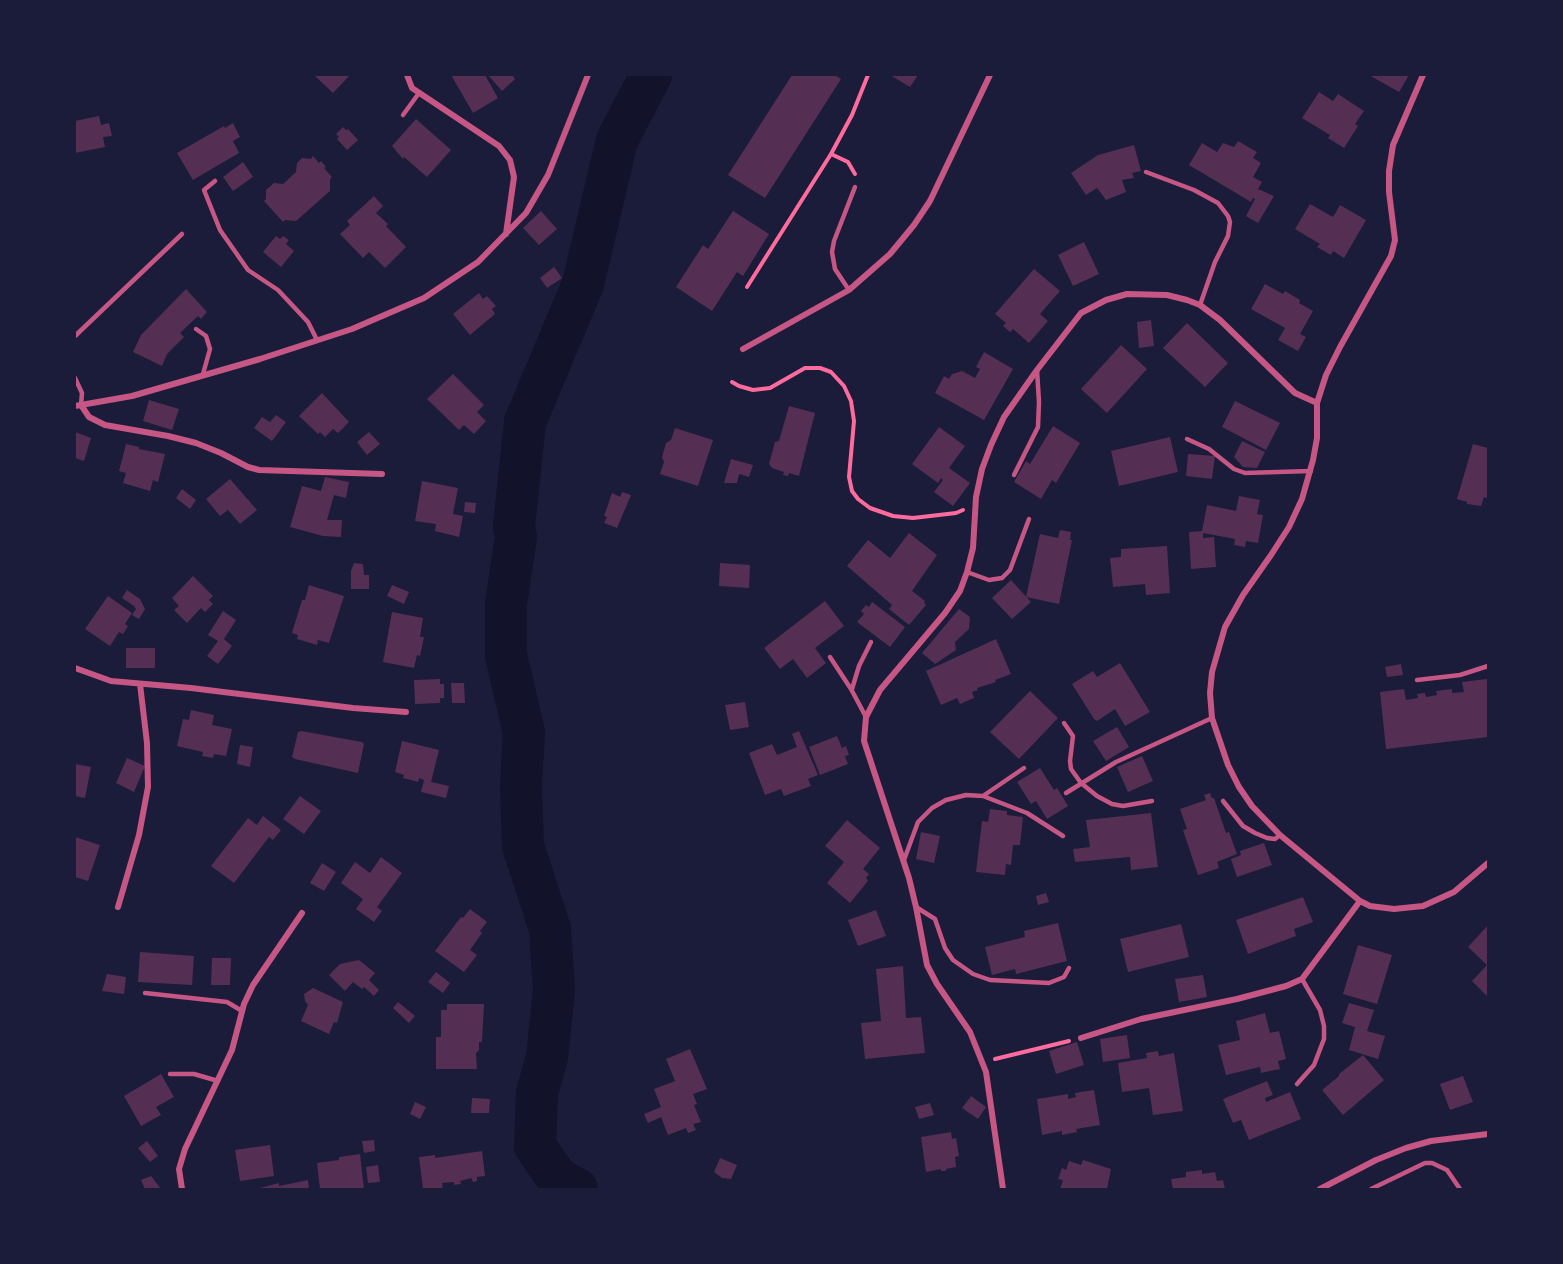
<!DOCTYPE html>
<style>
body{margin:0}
#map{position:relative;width:1563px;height:1264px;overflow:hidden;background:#1b1b3a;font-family:"Varela Round",sans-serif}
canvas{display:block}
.frame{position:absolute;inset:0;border:76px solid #1b1b3a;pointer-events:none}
</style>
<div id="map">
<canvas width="1563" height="1264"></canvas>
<div class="frame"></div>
</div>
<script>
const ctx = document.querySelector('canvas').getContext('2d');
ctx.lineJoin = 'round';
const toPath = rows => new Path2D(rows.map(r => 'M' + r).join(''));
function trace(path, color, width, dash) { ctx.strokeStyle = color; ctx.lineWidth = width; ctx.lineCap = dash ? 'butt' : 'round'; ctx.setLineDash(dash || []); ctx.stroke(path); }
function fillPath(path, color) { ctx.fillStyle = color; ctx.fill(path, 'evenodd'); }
const river = toPath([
 [577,1189,557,1178,535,1146,537,1093,547,1057,554,990,550,929,523,846,521,786,524,733,506,655,506,604,516,537,514,526,525,422,583,284,617,140,651,75]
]);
const building = toPath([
 [314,75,350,75,333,93],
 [451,75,485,75,498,98,473,113],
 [488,75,512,75,515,79,502,91],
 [792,75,835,75,841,79,765,198,728,175],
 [890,75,918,75,910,87],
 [1369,75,1409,75,1399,92],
 [1319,92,1333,101,1338,94,1364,111,1355,124,1358,126,1344,148,1328,138,1330,135,1302,118],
 [99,116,101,125,109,123,112,136,103,137,105,147,75,153,75,121],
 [416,119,451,150,427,177,404,157,403,159,392,146],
 [233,123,240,137,233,141,239,153,193,180,177,153,224,126,225,128],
 [343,127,346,130,348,129,358,140,347,150,337,139,339,137,336,134],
 [1238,141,1257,152,1253,158,1261,163,1253,177,1262,182,1258,189,1274,196,1258,223,1246,216,1255,199,1253,198,1251,202,1189,165,1202,143,1217,152,1223,143,1234,147],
 [1134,145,1141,171,1132,173,1134,178,1122,180,1126,192,1106,200,1097,188,1086,195,1071,173,1098,155],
 [313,156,319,163,321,161,326,167,324,168,332,177,330,179,330,191,296,221,285,220,283,222,264,201,266,199,266,190,274,183,283,184,296,172,297,163,302,158,311,159],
 [243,162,253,177,233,191,223,177],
 [374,196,383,206,376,213,388,224,386,226,406,247,385,268,369,252,363,258,340,234,350,225,347,221],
 [1310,204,1333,217,1340,205,1366,220,1344,258,1333,251,1331,255,1317,247,1320,244,1295,229],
 [541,211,557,229,539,245,523,228],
 [733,211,769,234,743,276,737,272,712,311,676,287,703,245,708,249],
 [276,236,280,239,283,236,289,240,286,244,294,251,281,267,263,252],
 [1084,242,1099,274,1073,286,1058,255],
 [554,267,562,278,547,288,540,278],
 [1034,269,1060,291,1040,314,1048,321,1029,343,1013,329,1010,332,1003,326,1006,323,995,314],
 [1265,284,1283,294,1285,291,1300,300,1299,303,1313,311,1300,334,1306,337,1298,351,1278,340,1285,328,1251,309],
 [186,289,207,312,201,319,198,316,180,333,184,337,167,354,162,366,133,352,141,335],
 [479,293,483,299,487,296,496,306,492,309,495,314,470,335,453,314],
 [1151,320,1154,346,1139,348,1137,322],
 [1187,323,1228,363,1205,387,1163,348],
 [1121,345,1147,369,1107,413,1081,389],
 [984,352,1013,369,984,420,935,393,944,376,949,379,952,374,962,371,975,378,980,369,976,367],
 [453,374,484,405,477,412,486,421,474,434,464,425,459,430,427,399],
 [322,393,349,422,338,433,333,429,325,437,320,432,318,434,299,416],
 [149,400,179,409,172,430,143,421],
 [1235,401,1280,423,1266,450,1222,427],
 [789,406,815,413,799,476,789,473,788,476,783,475,784,472,772,468,769,464,775,442,779,441],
 [276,415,286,422,272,441,254,428,262,417,270,422],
 [1053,426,1080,443,1056,483,1052,480,1041,499,1014,482,1026,461,1030,464],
 [939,427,965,446,949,468,970,483,953,506,934,492,943,480,941,478,938,483,912,464],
 [675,428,713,440,698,486,660,474,664,462,662,457,666,443,671,440],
 [75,432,91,438,84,461,75,458],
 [369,432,380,444,367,455,357,442],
 [1170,437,1178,472,1119,486,1111,451],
 [1242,441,1265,452,1257,468,1243,467,1234,457],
 [126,444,139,447,139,449,165,454,158,482,153,480,150,491,123,483,126,473,119,471],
 [1473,444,1488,448,1488,498,1484,497,1481,506,1467,504,1467,502,1457,499],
 [1188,454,1215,456,1212,479,1186,476],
 [731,459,753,465,749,477,739,474,737,483,724,483],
 [325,477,349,482,346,498,334,495,327,520,342,520,341,537,323,536,290,527,302,486,321,491],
 [230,479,257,510,240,524,228,510,220,516,206,499],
 [422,481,458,488,453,514,463,516,459,537,435,531,436,524,415,521],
 [182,489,196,500,190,509,176,498],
 [622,492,631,495,617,528,604,523,607,517,604,516,612,493,620,497],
 [1239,496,1260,500,1257,514,1263,515,1258,543,1246,541,1245,547,1234,545,1235,539,1203,533,1203,538,1214,537,1216,567,1191,569,1189,532,1202,531,1207,505,1236,511],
 [465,502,476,503,475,513,464,512],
 [1060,530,1071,532,1070,540,1072,540,1059,604,1026,597,1040,534,1058,538],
 [909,533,937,555,912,591,925,601,924,603,926,605,909,625,889,609,892,605,847,566,868,540,890,558],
 [1167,546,1170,593,1146,595,1145,584,1113,587,1110,558,1121,557,1121,549],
 [354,563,363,564,364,575,369,575,369,589,351,589,351,571],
 [720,563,750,565,749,588,719,586],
 [193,576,213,596,209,600,213,604,205,612,201,608,187,623,174,610,179,606,172,598],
 [1011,580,1031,602,1012,619,992,598],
 [309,585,344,596,329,643,318,640,317,645,297,639,298,635,292,633,302,600,305,600],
 [392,585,409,592,404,604,387,596],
 [127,590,140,599,145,609,139,619,132,615,136,609,134,606,122,598],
 [108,596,132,613,125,624,128,626,123,634,119,632,110,646,85,629],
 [825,601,844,626,815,648,826,663,807,678,793,659,780,669,764,648],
 [872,602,905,627,890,647,857,622,864,614,861,611,866,605,869,607],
 [959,609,970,617,969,629,955,642,956,650,935,664,922,653],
 [223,611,236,620,224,639,232,646,218,664,207,656,218,641,208,635],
 [392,612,423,618,420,637,424,637,420,656,417,655,414,668,383,662],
 [996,639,1011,674,995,680,996,682,977,688,978,690,972,692,974,698,960,704,957,698,941,705,926,671],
 [126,648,155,648,155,668,126,668],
 [1120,663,1150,712,1125,726,1115,709,1097,721,1094,719,1072,684,1093,671,1097,677],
 [1401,664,1403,675,1387,677,1385,667],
 [440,679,440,684,444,684,444,698,440,698,440,703,415,704,414,680],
 [1487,679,1488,737,1386,749,1380,692,1404,689,1406,700,1418,698,1417,694,1425,693,1426,697,1437,695,1436,691,1452,689,1452,693,1464,692,1462,682],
 [451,683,464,683,465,703,452,703],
 [1030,691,1058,718,1019,759,990,732],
 [745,702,749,727,730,730,725,705],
 [191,710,214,715,212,725,232,729,226,756,214,754,213,758,202,756,203,752,177,746,183,719,189,720],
 [1117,727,1129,747,1106,761,1093,741],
 [301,731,362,742,364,744,358,773,295,759,292,757,298,732],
 [799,731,818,775,808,779,811,786,784,796,781,789,765,795,749,753,772,744,777,755,797,747,792,734],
 [837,736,842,748,846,746,849,755,845,756,848,764,820,775,809,747],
 [402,741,439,750,431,782,449,786,446,798,421,792,424,780,419,778,418,782,403,778,404,775,395,772],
 [240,745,253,747,250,767,237,764],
 [1142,756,1153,781,1128,792,1117,767],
 [127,758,145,766,134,792,116,783],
 [75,764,91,767,85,798,75,796],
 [1040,768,1054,790,1057,788,1068,806,1047,819,1036,801,1031,804,1017,782],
 [1210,793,1212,798,1214,798,1226,833,1229,832,1237,854,1217,862,1219,868,1198,875,1183,830,1187,829,1180,809,1206,800,1204,795],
 [300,796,321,811,304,834,283,819],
 [990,809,1007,811,1007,815,1023,817,1020,845,1013,845,1011,865,1006,864,1005,875,976,872,982,821,988,822],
 [1151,813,1158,867,1131,870,1130,857,1075,862,1073,849,1090,847,1086,820],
 [263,816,281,830,273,840,269,837,234,883,211,866,248,818,257,825],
 [847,820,880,848,863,869,869,874,866,878,868,881,850,903,827,883,844,862,825,846],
 [921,832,940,836,934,863,916,859],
 [75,837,100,845,88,881,75,877],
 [1264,843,1272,865,1237,877,1231,859,1241,855,1240,851],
 [381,857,402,873,377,907,382,911,374,922,356,909,363,899,341,883,355,862,370,873],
 [322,863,336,872,324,891,310,883],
 [1046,893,1049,902,1038,905,1036,896],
 [1303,897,1313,922,1294,929,1296,936,1248,954,1236,920],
 [470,909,487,922,480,931,482,933,470,950,477,955,464,972,435,951,461,917,463,918],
 [876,910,886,936,858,946,848,920],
 [1058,923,1067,961,1016,974,1015,969,992,975,985,947,1025,937,1024,931],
 [1181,924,1189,957,1128,972,1120,939],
 [1488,925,1488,997,1472,981,1487,965,1468,947],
 [1358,945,1392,955,1377,1004,1343,994],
 [140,952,194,956,192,985,138,982],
 [212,958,231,958,230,985,211,985],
 [359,960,375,973,369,980,379,990,374,996,364,987,362,989,353,982,345,991,329,975,340,964],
 [903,966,906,1018,921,1017,925,1053,865,1059,861,1023,881,1021,876,969],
 [436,972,450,983,443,993,428,982],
 [107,974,126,977,124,994,102,991],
 [1203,975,1207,997,1179,1002,1175,979],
 [313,988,343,1002,337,1023,334,1022,329,1034,301,1021,308,1005,305,1001,304,994],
 [398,1002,415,1016,409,1023,393,1008],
 [1349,1003,1374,1010,1367,1031,1385,1036,1378,1059,1349,1050,1355,1027,1342,1023],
 [447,1004,484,1004,482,1042,479,1042,479,1050,476,1053,477,1069,436,1069,436,1037,441,1037,441,1010,447,1010],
 [1265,1013,1270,1033,1279,1031,1286,1059,1278,1061,1280,1069,1261,1073,1260,1067,1226,1075,1218,1045,1240,1040,1236,1021],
 [1127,1035,1130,1058,1103,1062,1100,1039],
 [1077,1042,1084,1065,1056,1074,1049,1051],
 [690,1049,707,1089,693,1094,697,1104,694,1105,701,1122,693,1124,696,1130,688,1133,686,1128,668,1135,661,1117,648,1123,644,1114,661,1107,654,1089,675,1081,666,1059],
 [1158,1051,1159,1056,1174,1053,1183,1111,1153,1115,1149,1088,1122,1092,1118,1063,1147,1058,1146,1053],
 [1363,1055,1384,1080,1343,1115,1322,1090,1339,1076,1339,1074],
 [161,1074,174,1097,156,1107,161,1115,141,1126,124,1096],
 [1463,1076,1473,1102,1450,1110,1440,1084],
 [1267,1081,1273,1095,1265,1098,1266,1102,1290,1092,1301,1119,1249,1140,1241,1120,1233,1123,1223,1099],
 [1094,1090,1100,1125,1076,1129,1077,1132,1062,1135,1062,1131,1042,1135,1037,1099,1068,1094,1068,1099,1076,1097,1075,1093],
 [971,1096,986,1107,978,1119,962,1108],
 [472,1098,490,1099,489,1113,471,1113],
 [415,1102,426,1107,420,1119,410,1114],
 [930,1103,934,1115,919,1119,915,1107],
 [951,1132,952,1139,956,1138,959,1156,955,1157,956,1167,946,1169,946,1171,941,1171,941,1169,926,1172,921,1137],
 [374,1140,375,1151,364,1153,362,1141],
 [147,1141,158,1156,150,1162,138,1148],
 [270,1145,274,1176,240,1181,235,1150],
 [482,1151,485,1176,477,1177,477,1181,473,1182,471,1178,460,1181,461,1184,454,1185,454,1182,442,1183,443,1189,423,1189,419,1157,435,1155,435,1158],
 [360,1154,364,1189,320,1189,317,1163,339,1160,339,1157],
 [720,1158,737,1165,731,1179,722,1178,714,1172],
 [1083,1160,1111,1169,1107,1189,1060,1189,1063,1180,1058,1179,1062,1168,1066,1170,1069,1161,1081,1165],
 [378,1165,380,1182,368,1183,366,1167],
 [1202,1170,1202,1174,1215,1172,1217,1181,1223,1180,1225,1189,1173,1189,1171,1179,1186,1177,1186,1172],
 [151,1176,161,1189,145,1189,141,1180],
 [308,1180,309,1189,256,1189,279,1183,279,1186]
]);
const path = toPath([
 [855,174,848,162,831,154,852,115,868,75],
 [747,287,831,154],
 [732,382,739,386,753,390,770,388,805,368,820,368,831,372,844,386,851,401,854,421,849,477,852,491,858,499,870,508,893,516,913,518,956,513,963,510],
 [995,1059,1069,1041]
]);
const service = toPath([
 [403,115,419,93],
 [1146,172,1194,190,1218,203,1228,216,1230,222,1228,236,1215,262,1200,305],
 [215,181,204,190,220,230,248,270,278,290,308,322,317,340],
 [849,290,835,269,832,252,834,241,855,187],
 [196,329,206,336,210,349,203,374],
 [75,336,182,234],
 [75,378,82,393,81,405],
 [1187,439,1209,449,1234,469,1245,473,1311,471],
 [1014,475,1038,427,1039,402,1037,370],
 [967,572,989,580,1002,578,1010,570,1029,519],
 [830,657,851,689,866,717],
 [1417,680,1460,675,1488,666],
 [852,689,859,666,871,642],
 [1064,723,1073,736,1070,761,1071,769,1081,783,1097,796,1112,804,1123,806,1152,801],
 [1066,793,1116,762,1212,718],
 [983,796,1024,768],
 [1223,801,1243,826,1255,833,1267,838,1275,839,1280,835],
 [904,860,918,822,932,808,946,800,966,795,983,796,1027,813,1063,836],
 [916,907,935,919,945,948,953,960,973,974,990,980,1049,983,1064,977,1069,968],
 [145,993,227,1002,242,1011],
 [170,1074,194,1074,218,1081],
 [1297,1084,1314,1065,1324,1039,1324,1026,1320,1010,1302,979],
 [1371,1189,1425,1163,1432,1163,1447,1170,1460,1189]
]);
const minor = toPath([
 [407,75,412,88,499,146,510,160,514,177,506,234],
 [1423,75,1393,145,1389,171,1389,192,1395,240,1391,256,1340,347,1326,375,1317,403,1317,438,1313,460,1302,499,1289,527,1271,555,1243,595,1225,627,1212,672,1210,693,1212,718,1228,765,1239,787,1252,806,1280,835,1360,901,1370,906,1394,909,1423,906,1454,892,1488,863],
 [743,349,849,290,890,254,914,225,930,201,990,75],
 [81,405,89,417,105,425,168,436,196,443,221,453,248,467,259,470,382,474],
 [75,406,132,396,260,359,352,329,424,298,478,262,526,213,548,175,588,75],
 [75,668,111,681,191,688,353,708,406,712],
 [118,907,139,835,148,787,147,743,140,684],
 [1081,1038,1141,1019,1237,999,1286,986,1302,979,1360,901],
 [182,1189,179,1169,185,1149,232,1050,244,1004,253,985,302,913],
 [1003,1189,986,1072,970,1032,937,984,927,965,916,907,909,878,864,741,866,717,880,690,945,613,960,591,967,572,973,548,976,497,982,469,991,445,1004,417,1037,370,1081,313,1106,300,1127,294,1167,295,1187,300,1200,305,1220,320,1295,393,1317,403],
 [1320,1189,1376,1160,1406,1148,1431,1141,1488,1134]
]);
trace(river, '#12122b', 42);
fillPath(building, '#542f53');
trace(path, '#ff6b9d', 4);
trace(service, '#c65784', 4.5);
trace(minor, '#c65784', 6);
</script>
